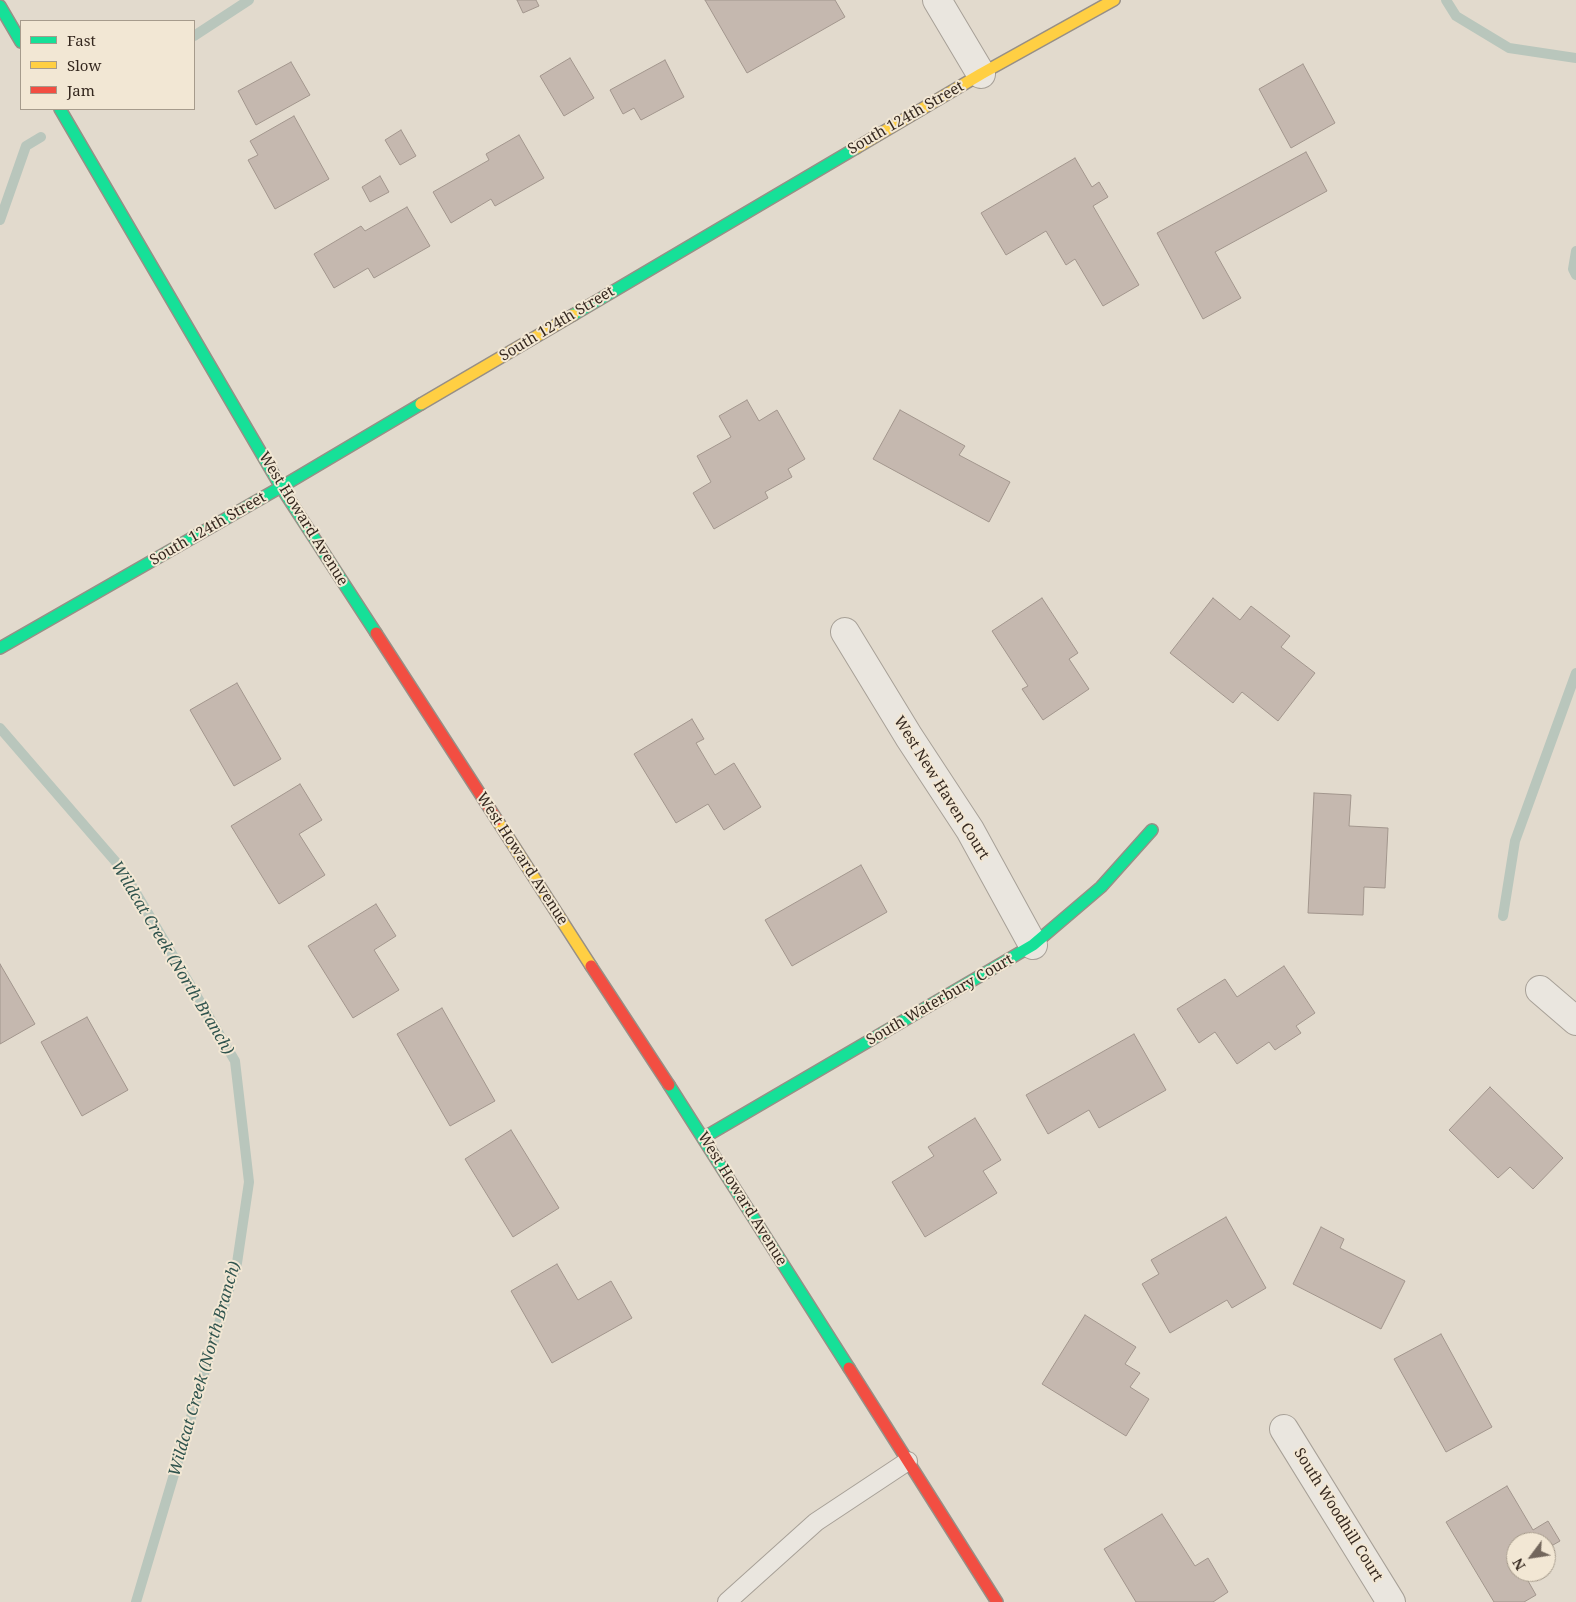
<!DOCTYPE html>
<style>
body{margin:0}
#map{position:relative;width:1576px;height:1602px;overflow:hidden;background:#e2dacd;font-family:"Noto Serif",serif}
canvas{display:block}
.legend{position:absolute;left:20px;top:20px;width:175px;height:90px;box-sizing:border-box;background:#f2e7d4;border:1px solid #a69b8c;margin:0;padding:6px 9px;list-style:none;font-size:15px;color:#35281f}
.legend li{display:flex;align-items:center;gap:10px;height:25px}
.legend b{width:25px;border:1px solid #a69b8c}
.north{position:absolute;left:1506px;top:1532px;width:50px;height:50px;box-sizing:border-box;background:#f2e7d4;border:1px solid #a69b8c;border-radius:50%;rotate:239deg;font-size:14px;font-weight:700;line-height:20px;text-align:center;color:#35281f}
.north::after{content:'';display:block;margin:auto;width:18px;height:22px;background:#72665c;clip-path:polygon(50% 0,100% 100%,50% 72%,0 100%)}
</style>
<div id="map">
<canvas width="1576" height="1602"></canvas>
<ul class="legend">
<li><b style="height:6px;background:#16e098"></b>Fast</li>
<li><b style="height:6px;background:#ffcf43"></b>Slow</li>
<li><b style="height:6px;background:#f24e42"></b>Jam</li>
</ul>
<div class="north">N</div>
</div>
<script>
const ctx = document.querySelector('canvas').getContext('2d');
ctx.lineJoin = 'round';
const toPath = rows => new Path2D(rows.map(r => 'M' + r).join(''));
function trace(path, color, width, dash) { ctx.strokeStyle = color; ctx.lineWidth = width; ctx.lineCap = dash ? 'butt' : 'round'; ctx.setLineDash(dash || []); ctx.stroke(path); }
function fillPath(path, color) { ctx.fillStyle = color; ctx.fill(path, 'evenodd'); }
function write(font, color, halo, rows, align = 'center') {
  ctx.font = font + ' "Noto Serif",serif'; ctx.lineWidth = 4; ctx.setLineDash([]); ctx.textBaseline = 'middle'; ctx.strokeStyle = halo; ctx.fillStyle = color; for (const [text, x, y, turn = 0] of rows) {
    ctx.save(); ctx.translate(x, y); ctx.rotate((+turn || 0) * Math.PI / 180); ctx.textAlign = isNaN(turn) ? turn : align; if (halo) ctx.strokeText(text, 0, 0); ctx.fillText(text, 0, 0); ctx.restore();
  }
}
const stream = toPath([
 [1446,0,1456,16,1509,48,1576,58],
 [194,36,249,0],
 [0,220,26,146,41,137],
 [1576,251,1573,269,1576,275],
 [0,728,122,869,235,1061,249,1182,237,1263,136,1602],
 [1503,916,1515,841,1576,673]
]);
const building = toPath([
 [517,0,536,0,539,6,523,13,517,0],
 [705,0,835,0,845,17,747,73,705,0],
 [570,58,594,98,564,116,540,76,570,58],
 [665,60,684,97,641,120,634,108,623,114,610,90,665,60],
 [291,62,310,95,256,125,238,91,291,62],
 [1303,64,1335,123,1291,148,1259,89,1303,64],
 [294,116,329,179,275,209,248,160,258,155,250,141,294,116],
 [401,130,416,156,400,165,385,140,401,130],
 [519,135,544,178,495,206,491,199,451,223,433,192,489,160,486,154,519,135],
 [1306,152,1327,191,1215,252,1241,298,1203,319,1157,233,1306,152],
 [1075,158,1092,187,1099,182,1108,197,1093,206,1139,285,1103,306,1075,259,1066,265,1046,231,1006,255,981,213,1075,158],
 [380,176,389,192,370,202,362,187,380,176],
 [407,207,430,246,374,278,368,268,334,288,314,254,361,226,365,231,407,207],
 [747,400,759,421,777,410,805,459,788,469,792,477,765,492,768,498,714,529,693,493,711,482,697,456,731,437,719,416,747,400],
 [900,410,965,446,959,455,1010,482,989,522,873,459,900,410],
 [1042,598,1078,653,1069,659,1089,689,1043,720,1022,689,1028,686,992,631,1042,598],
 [1213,598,1240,620,1251,606,1290,636,1281,647,1315,673,1278,721,1242,692,1233,703,1170,653,1213,598],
 [237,683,281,759,234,786,190,710,237,683],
 [692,719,704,739,696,743,715,775,734,763,761,807,724,830,708,804,676,823,634,754,692,719],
 [300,784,322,820,299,834,325,875,279,904,231,826,300,784],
 [1314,793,1351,795,1349,826,1388,828,1385,888,1364,887,1363,915,1308,913,1314,793],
 [861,865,887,912,792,966,765,920,861,865],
 [376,904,396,936,374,950,399,990,353,1018,308,946,376,904],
 [0,964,35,1024,0,1044,0,964],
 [1284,966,1315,1013,1296,1026,1301,1033,1275,1050,1269,1042,1237,1064,1215,1032,1199,1043,1177,1009,1225,979,1237,997,1284,966],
 [442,1008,495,1101,450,1126,397,1034,442,1008],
 [87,1017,128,1090,82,1116,41,1042,87,1017],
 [1134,1034,1166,1090,1099,1128,1089,1110,1048,1134,1026,1095,1134,1034],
 [1490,1087,1563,1158,1533,1189,1510,1167,1498,1178,1449,1130,1490,1087],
 [975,1118,1001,1160,983,1171,997,1193,925,1237,892,1182,934,1156,928,1147,975,1118],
 [511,1130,559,1208,513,1237,465,1159,511,1130],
 [1226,1217,1266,1288,1232,1308,1227,1300,1170,1333,1142,1284,1159,1274,1151,1260,1226,1217],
 [1321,1227,1344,1239,1340,1248,1405,1281,1381,1329,1293,1284,1321,1227],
 [557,1264,578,1300,611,1281,632,1318,552,1363,511,1291,557,1264],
 [1085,1315,1136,1347,1125,1364,1140,1373,1130,1387,1149,1399,1126,1436,1042,1384,1085,1315],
 [1441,1334,1492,1427,1446,1452,1394,1359,1441,1334],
 [1507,1486,1533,1530,1548,1521,1560,1541,1546,1549,1546,1542,1516,1542,1516,1572,1523,1572,1536,1595,1524,1602,1494,1602,1446,1522,1507,1486],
 [1162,1514,1195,1566,1208,1558,1228,1592,1213,1602,1136,1602,1104,1549,1162,1514]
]);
const lane = toPath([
 [727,1602,816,1522,908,1461]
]);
const street = toPath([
 [937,0,981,74],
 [845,632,909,737,970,830,1033,945],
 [1540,990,1576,1021],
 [1284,1429,1391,1602]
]);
const fast = toPath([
 [0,6,21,42],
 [60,109,281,487,376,633],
 [573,315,856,148],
 [0,648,281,487,421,404],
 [669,1085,849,1368],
 [703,1138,1033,945,1101,887,1152,830]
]);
const slow = toPath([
 [856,148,981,74,1114,0],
 [421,404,573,315],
 [497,820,591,966]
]);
const jam = toPath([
 [376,633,497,820],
 [591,966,669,1085],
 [849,1368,997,1602]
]);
const streetNames = [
 ["South 124th Street",906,118,-30],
 ["South 124th Street",557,324,-31],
 ["West Howard Avenue",303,519,58],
 ["South 124th Street",208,529,-30],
 ["West New Haven Court",941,788,58],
 ["West Howard Avenue",522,859,57],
 ["South Waterbury Court",940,1000,-30],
 ["West Howard Avenue",742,1199,58],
 ["South Woodhill Court",1338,1515,58]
];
const waterNames = [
 ["Wildcat Creek (North Branch)",172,958,59],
 ["Wildcat Creek (North Branch)",205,1369,-74]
];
trace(stream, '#b9c6bc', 10);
fillPath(building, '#c5b8af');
trace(building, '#a2968d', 1);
trace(lane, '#a7a097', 20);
trace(street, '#a7a097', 30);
trace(fast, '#978f86', 14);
trace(slow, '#978f86', 14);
trace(jam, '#978f86', 14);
trace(lane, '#eae6df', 18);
trace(street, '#eae6df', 28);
trace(fast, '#16e098', 11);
trace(slow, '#ffcf43', 11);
trace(jam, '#f24e42', 11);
write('15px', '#35281f', '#f2e7d4', streetNames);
write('italic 16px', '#30544e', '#f2e7d4', waterNames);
</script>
